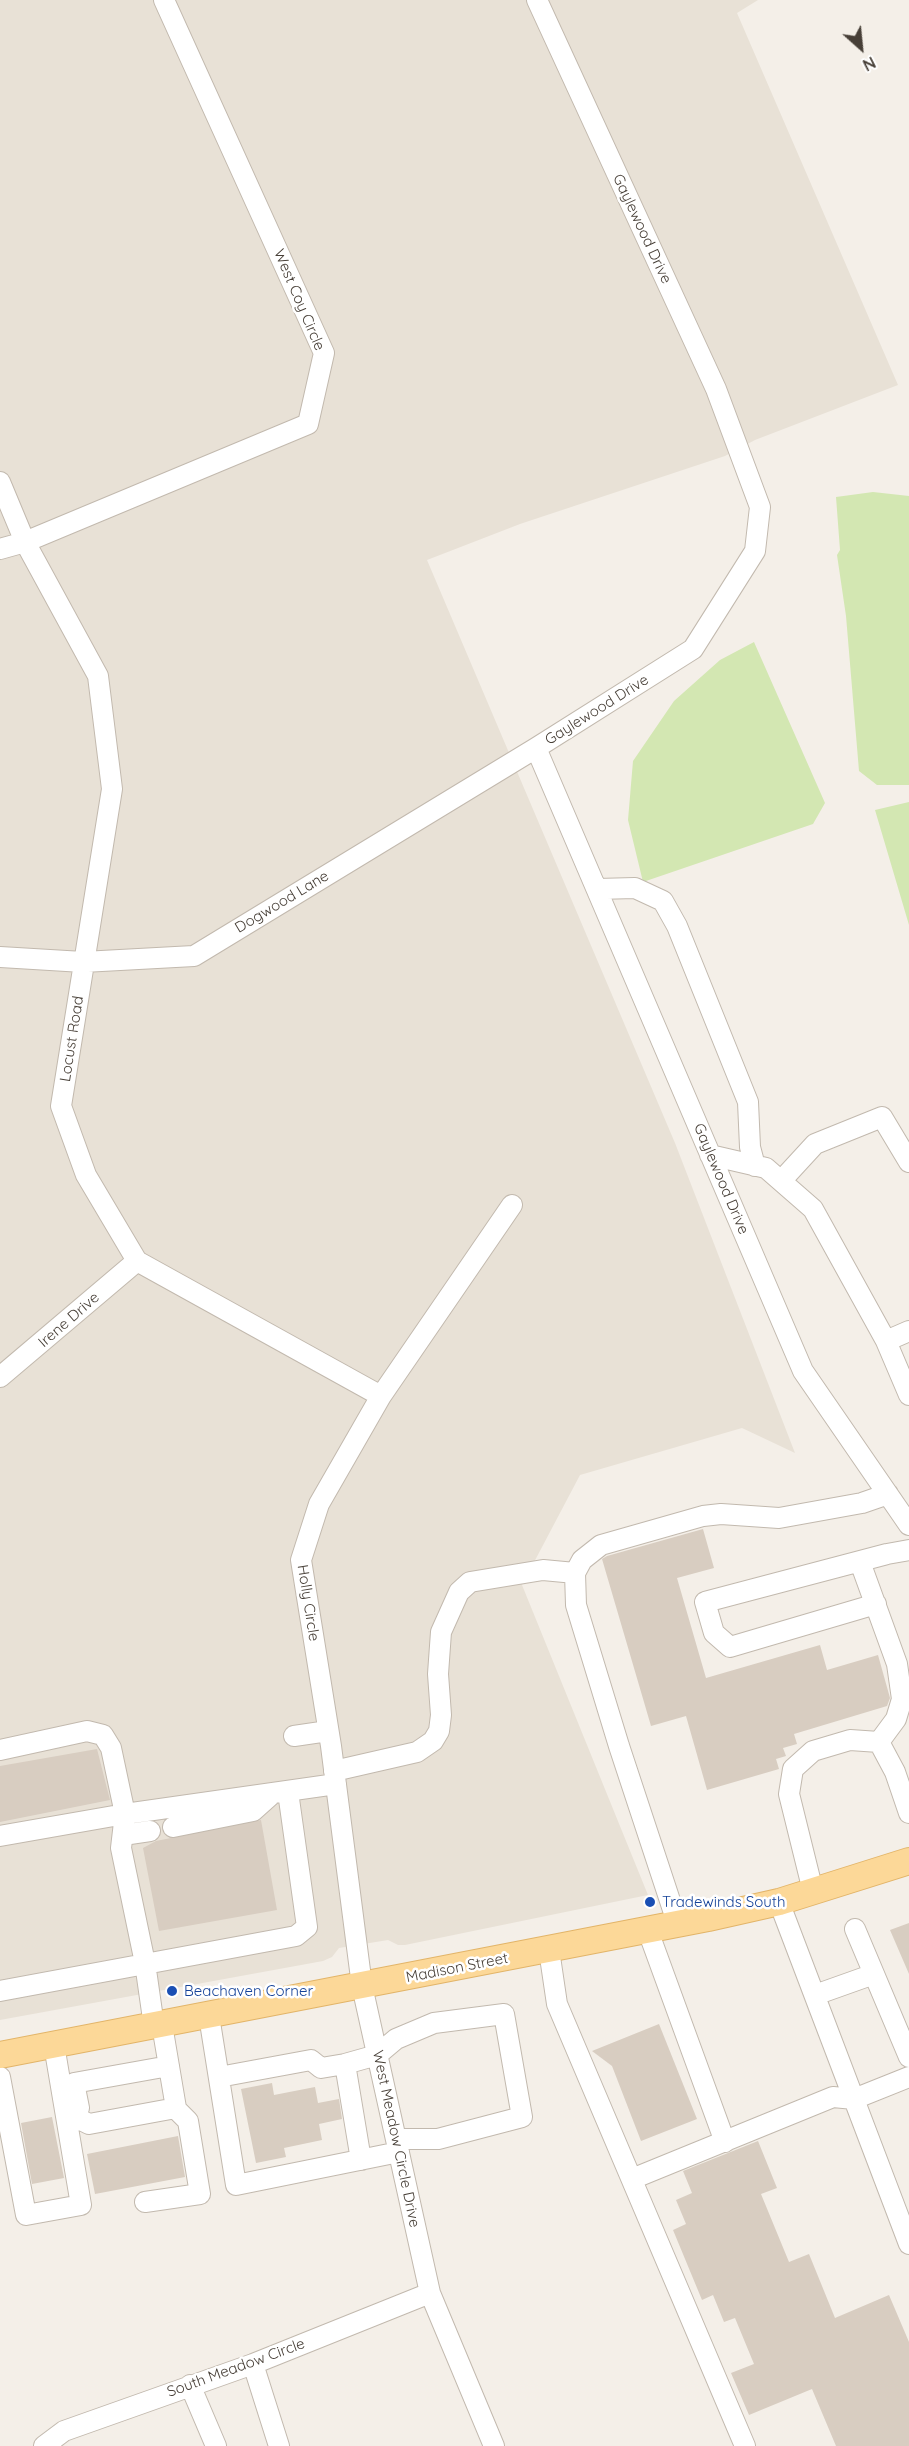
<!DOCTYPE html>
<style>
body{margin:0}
#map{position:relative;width:909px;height:2446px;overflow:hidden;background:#f4efe8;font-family:Quicksand,sans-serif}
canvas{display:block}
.north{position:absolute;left:831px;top:18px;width:60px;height:60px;-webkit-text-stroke:4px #fff;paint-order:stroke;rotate:153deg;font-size:16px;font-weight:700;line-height:24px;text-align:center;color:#473f37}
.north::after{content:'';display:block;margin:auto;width:21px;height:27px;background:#473f37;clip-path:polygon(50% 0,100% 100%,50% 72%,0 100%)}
</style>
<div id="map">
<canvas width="909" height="2446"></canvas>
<div class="north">N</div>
</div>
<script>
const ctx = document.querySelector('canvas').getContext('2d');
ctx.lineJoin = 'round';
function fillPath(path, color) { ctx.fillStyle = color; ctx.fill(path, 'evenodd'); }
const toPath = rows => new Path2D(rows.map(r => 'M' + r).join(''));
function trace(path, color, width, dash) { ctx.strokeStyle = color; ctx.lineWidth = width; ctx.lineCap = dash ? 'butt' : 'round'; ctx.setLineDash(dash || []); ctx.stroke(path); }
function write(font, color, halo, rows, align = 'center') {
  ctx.font = font + ' Quicksand,sans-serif'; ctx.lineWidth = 5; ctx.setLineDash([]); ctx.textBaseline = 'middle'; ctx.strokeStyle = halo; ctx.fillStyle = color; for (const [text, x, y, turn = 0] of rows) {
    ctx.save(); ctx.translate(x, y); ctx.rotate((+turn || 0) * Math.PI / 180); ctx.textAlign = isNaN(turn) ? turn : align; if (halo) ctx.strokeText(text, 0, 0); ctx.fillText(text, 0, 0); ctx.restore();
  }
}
const residential = toPath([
 [0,0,758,0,737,13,898,385,755,440,725,456,520,524,427,560,675,1143,795,1453,742,1428,580,1475,522,1585,648,1895,405,1945,398,1945,388,1940,339,1948,332,1957,323,1961,0,2020]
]);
const green = toPath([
 [873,492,909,496,909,785,877,785,859,771,846,616,837,555,840,550,836,497],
 [754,642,825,803,813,824,643,882,628,820,633,761,674,701,720,660],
 [909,802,909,925,875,810]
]);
const building = toPath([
 [703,1529,714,1568,677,1578,706,1678,820,1645,827,1670,878,1655,890,1698,887,1706,794,1734,797,1744,783,1748,786,1756,776,1759,779,1769,707,1790,686,1716,651,1726,602,1559,607,1556],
 [97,1749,110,1800,0,1822,0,1766],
 [261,1820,277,1910,159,1931,143,1848,156,1841],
 [909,1923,909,1974,890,1930],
 [659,2024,697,2119,641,2141,612,2066,592,2051],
 [272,2083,274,2095,315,2087,318,2103,339,2099,342,2119,319,2124,322,2140,284,2148,286,2157,256,2163,241,2089],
 [52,2117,64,2178,32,2184,21,2123],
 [178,2136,185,2177,95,2194,87,2154],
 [758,2141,777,2188,761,2194,789,2262,809,2254,835,2318,889,2295,909,2342,909,2446,836,2446,812,2389,749,2415,731,2373,754,2364,735,2318,724,2322,713,2295,702,2300,673,2230,686,2224,676,2200,692,2193,683,2171]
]);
const minor = toPath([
 [0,482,25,542,98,676,112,789,61,1106,86,1175,137,1261,381,1396],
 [0,549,25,542,308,424,324,353,164,0],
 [536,748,803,1371,909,1525],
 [597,889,635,888,663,901,677,926,748,1102,750,1147,755,1166],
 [0,957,83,962,194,956,536,748,693,649,755,551,760,507,716,389,537,0],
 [710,1155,766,1168,813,1209,886,1341,909,1395],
 [781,1181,815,1144,882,1117,909,1162],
 [886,1341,909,1331],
 [0,1377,137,1261],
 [860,1562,897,1664,902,1699,896,1719,879,1742],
 [876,1604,730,1647,714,1633,705,1602,887,1554,909,1550],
 [294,1736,328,1731],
 [879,1742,895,1772,909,1813],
 [0,1750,87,1731,103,1735,111,1748,125,1814,336,1784],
 [334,1771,417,1752,433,1741,439,1731,441,1715,438,1674,441,1632,459,1592,470,1582,543,1570,575,1573],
 [173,1827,253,1811,272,1794],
 [123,1835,150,1831],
 [0,1836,125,1814,121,1848,145,1963,154,2026],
 [813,1891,789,1794,793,1769,813,1751,850,1740,879,1742],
 [779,1902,909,2244],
 [678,1925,619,1746,576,1605,575,1573,582,1560,601,1545,703,1516,721,1514,779,1518,862,1503,888,1494],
 [855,1929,874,1974],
 [648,1931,725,2142],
 [549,1950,557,2004,745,2446],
 [0,1991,296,1936,307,1927,288,1792],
 [815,1995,874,1974,909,2057],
 [209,2016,236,2185,399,2152],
 [0,2077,26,2215,81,2205,54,2045],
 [219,2077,311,2060,321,2068,345,2064],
 [79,2108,74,2083,169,2066],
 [68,2122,81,2120,89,2124,176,2108,162,2025],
 [361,2160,345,2064,377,2055,396,2039,434,2023,504,2014,522,2117,438,2139,396,2139],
 [632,2179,833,2097,854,2099,909,2077],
 [145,2202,200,2194,188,2121,175,2108],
 [253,2364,279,2446],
 [190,2385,216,2446],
 [44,2446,64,2431,253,2364,430,2293],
 [494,2446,430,2293,362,1986,331,1746,301,1560,319,1504,381,1396,512,1205]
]);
const major = toPath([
 [0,2055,708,1918,779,1902,909,1861]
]);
const markers = [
 [650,1902,6,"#1a4fb4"],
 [172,1991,6,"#1a4fb4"]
];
const streetNames = [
 ["Gaylewood Drive",642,229,65],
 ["West Coy Circle",299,300,67],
 ["Gaylewood Drive",597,710,-32],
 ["Dogwood Lane",282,902,-31],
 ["Locust Road",72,1039,-81],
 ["Gaylewood Drive",721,1179,67],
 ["Irene Drive",69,1320,-41],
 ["Holly Circle",308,1603,81],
 ["Madison Street",457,1968,-11],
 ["West Meadow Circle Drive",396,2139,78],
 ["South Meadow Circle",236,2368,-20]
];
const transitNames = [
 ["Tradewinds South",662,1902],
 ["Beachaven Corner",184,1991]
];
fillPath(residential, '#e8e1d6');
fillPath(green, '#d3e7b2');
fillPath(building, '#d8cdc1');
trace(minor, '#c2b9ae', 22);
trace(major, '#e2b468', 28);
trace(minor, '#fff', 20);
trace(major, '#fcd898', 26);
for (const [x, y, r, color] of markers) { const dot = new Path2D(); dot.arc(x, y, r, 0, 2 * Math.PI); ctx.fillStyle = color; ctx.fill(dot); trace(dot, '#fff', 2); }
write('15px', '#473f37', '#fff', streetNames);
write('15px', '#164399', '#fff', transitNames, 'left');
</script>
